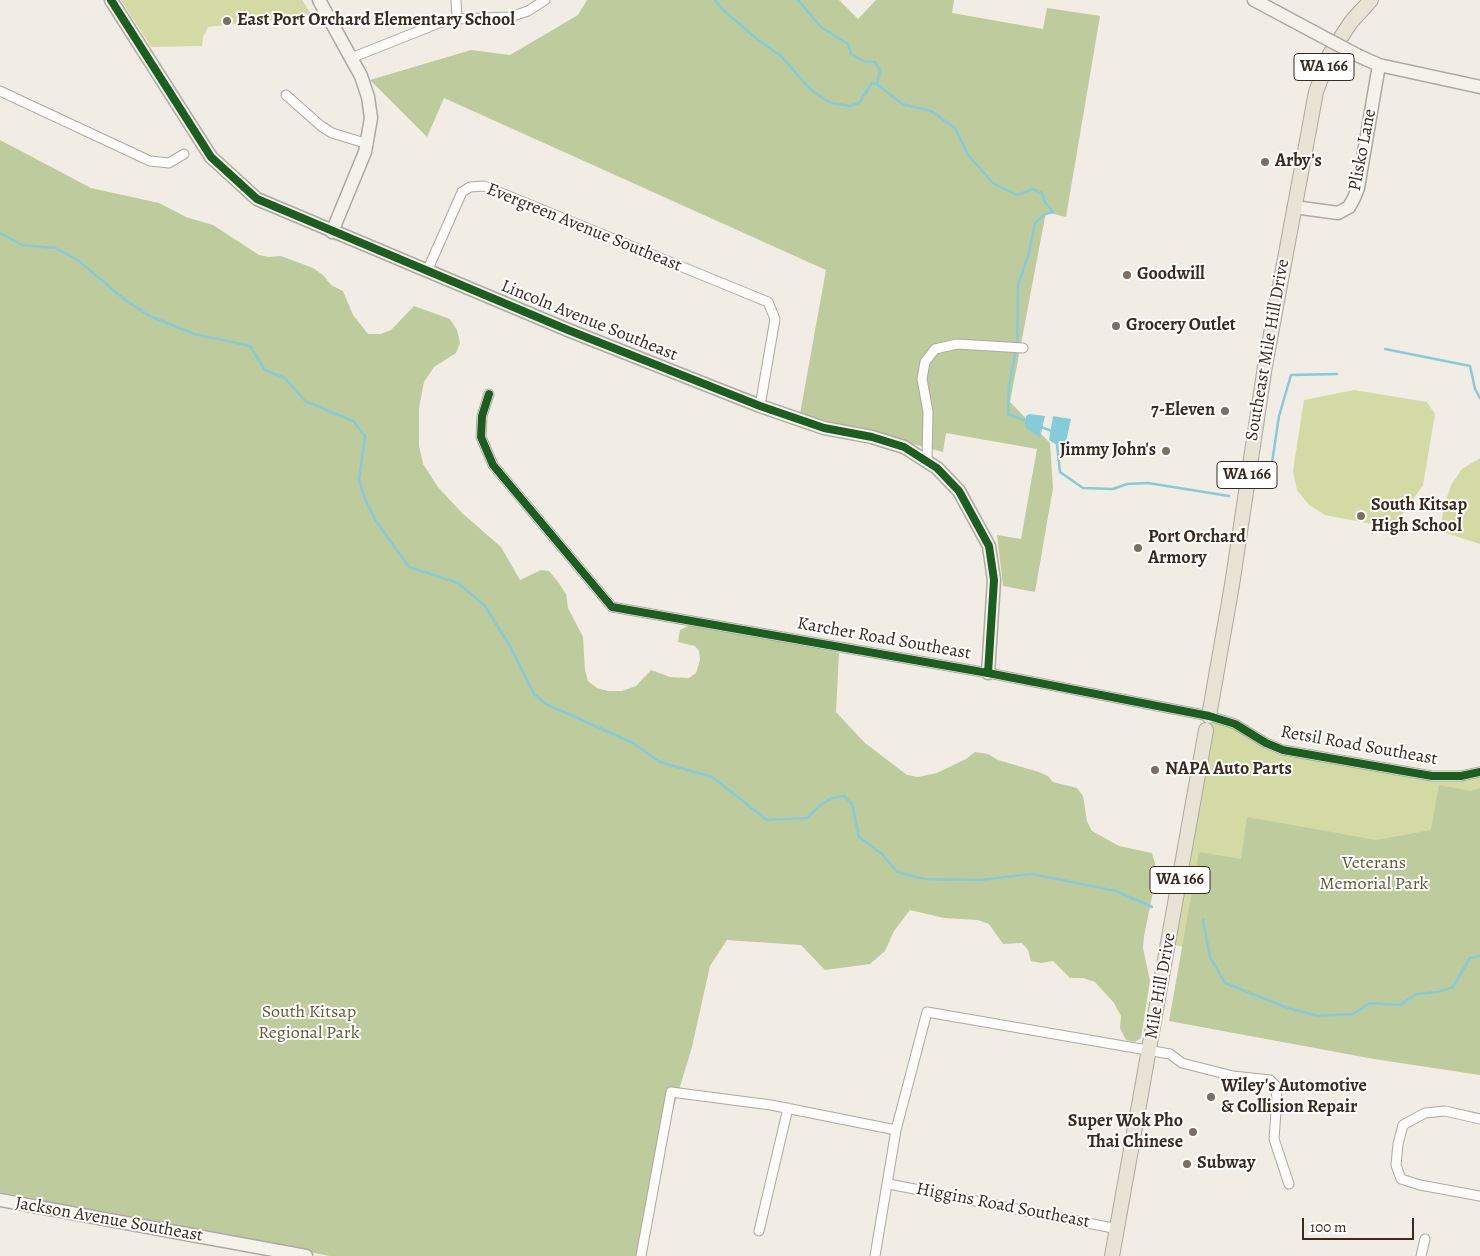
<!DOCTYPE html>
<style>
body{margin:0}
#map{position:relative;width:1480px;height:1256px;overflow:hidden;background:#f2ede4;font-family:Alegreya,serif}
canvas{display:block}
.scale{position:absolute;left:1302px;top:1218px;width:112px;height:22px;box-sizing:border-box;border:2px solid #3b2a1e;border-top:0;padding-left:6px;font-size:15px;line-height:18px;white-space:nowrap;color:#3b2a1e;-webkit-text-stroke:4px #fff;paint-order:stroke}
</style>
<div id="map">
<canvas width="1480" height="1256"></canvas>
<div class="scale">100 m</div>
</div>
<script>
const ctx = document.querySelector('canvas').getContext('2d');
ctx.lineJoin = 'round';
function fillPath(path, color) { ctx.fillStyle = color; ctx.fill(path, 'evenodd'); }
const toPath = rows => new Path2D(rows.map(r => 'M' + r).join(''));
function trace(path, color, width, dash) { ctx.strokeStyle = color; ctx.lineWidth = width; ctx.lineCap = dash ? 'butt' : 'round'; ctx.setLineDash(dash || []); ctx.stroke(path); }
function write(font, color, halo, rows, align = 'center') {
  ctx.font = font + ' Alegreya,serif'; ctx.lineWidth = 4; ctx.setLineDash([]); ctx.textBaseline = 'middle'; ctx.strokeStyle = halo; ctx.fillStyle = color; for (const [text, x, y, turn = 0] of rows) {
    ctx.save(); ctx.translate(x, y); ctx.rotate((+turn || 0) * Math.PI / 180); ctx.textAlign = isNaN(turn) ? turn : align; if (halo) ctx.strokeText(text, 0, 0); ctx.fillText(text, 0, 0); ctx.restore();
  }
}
const green = toPath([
 [121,0,302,0,312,15,208,27,203,37,202,46,151,47],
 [1354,390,1427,402,1435,414,1423,485,1393,528,1325,515,1309,505,1297,490,1293,471,1304,400],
 [1480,458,1480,544,1440,531,1444,506,1451,485,1462,469],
 [1209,716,1266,743,1417,774,1480,772,1480,1002,1169,944]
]);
const forest = toPath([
 [587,0,839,0,858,19,876,0,954,0,952,13,1043,29,1047,8,1100,16,1066,217,1046,212,1010,402,1050,443,1053,488,1035,592,1003,586,997,535,1021,539,1037,449,946,433,943,452,800,414,826,270,444,98,427,137,370,80,471,50,510,55,578,15],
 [0,140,91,188,159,203,186,217,213,225,259,255,269,257,281,256,313,268,323,275,331,285,343,291,353,315,368,334,381,334,391,330,414,306,450,319,457,330,460,343,456,353,434,367,424,382,419,408,419,446,423,464,438,487,462,513,501,547,520,580,541,570,549,571,558,582,566,594,568,608,583,637,585,670,588,681,597,688,608,691,622,691,636,686,651,670,670,677,689,678,696,673,700,660,699,651,695,646,678,642,680,630,690,625,700,625,839,653,836,712,865,743,907,775,918,777,937,773,966,759,975,752,988,754,998,760,1039,772,1048,776,1053,782,1077,788,1083,796,1087,821,1092,831,1119,846,1152,853,1155,863,1153,892,1144,936,1143,948,1150,981,1141,1038,1135,1042,1126,1040,1120,1028,1121,1016,1114,1003,1095,982,1083,978,1070,978,1053,961,1041,963,1031,961,1028,950,1022,943,1003,944,989,924,978,920,944,918,910,910,894,931,885,951,870,964,825,970,801,945,727,940,710,966,692,1047,672,1113,636,1256,330,1256,0,1192],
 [1439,785,1471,791,1480,788,1480,1075,1374,1059,1169,1021,1199,852,1241,859,1247,817,1376,840,1431,830]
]);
const water = toPath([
 [1029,414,1045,416,1040,438,1025,427,1026,416],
 [1053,416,1071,419,1065,446,1057,445,1049,440]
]);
const stream = toPath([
 [715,0,721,8,758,40,781,56,810,89,824,99,831,103,850,106,859,103,872,83,877,84,902,104,931,111,955,128,968,155,993,183,1017,195,1033,189,1042,193,1044,201,1053,212,1045,214,1035,223,1029,253,1018,285,1017,344],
 [798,0,821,27,848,44,851,54,864,61,875,62,880,71,877,84],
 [0,233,22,245,56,248,79,261,125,300,150,316,194,334,250,346,265,370,285,378,305,401,353,421,365,436,359,480,365,499,376,521,409,567,458,583,485,606,511,648,534,694,546,704,633,743,660,762,712,777,767,820,807,818,819,806,832,798,844,796,852,804,859,837,882,854,897,872,924,879,979,880,1032,874,1116,891,1152,907],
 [1385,349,1470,366,1475,389,1480,398],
 [1016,350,1009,386,1008,414,1026,421],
 [1041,427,1052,431],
 [1057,444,1060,472,1083,488,1113,489,1127,484,1148,483,1229,496],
 [1270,476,1279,416,1291,375,1337,374],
 [1203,920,1210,957,1225,983,1288,1008,1318,1016,1353,1014,1370,1003,1400,1005,1416,994,1438,992,1453,987,1470,958,1480,956]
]);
const street = toPath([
 [456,0,457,19],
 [351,58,439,23,457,19,510,17,528,11,545,0],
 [0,91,150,161,169,163,184,154],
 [286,95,321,126,332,133,368,144],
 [428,269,462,192,470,187,484,186,768,302,775,319,760,406],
 [489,394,482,416,481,437,493,465,612,607,988,673,1209,716,1235,724,1266,743,1283,750,1432,776,1461,776,1480,772],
 [927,461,928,412,922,379,925,362,935,349,957,344,1023,348],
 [1480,1119,1445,1111,1425,1113,1403,1125,1398,1144,1396,1165,1401,1179,1420,1185,1480,1196],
 [889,1184,1118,1229],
 [759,1231,788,1108],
 [641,1256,671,1092,771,1105,896,1130],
 [875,1256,896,1130,927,1012,1170,1054,1182,1063,1233,1076,1270,1080,1275,1085,1277,1098,1274,1139,1289,1184],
 [1421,1256,1425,1239]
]);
const secondary = toPath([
 [111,0,211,157,257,199,568,330,760,406,824,428,872,437,904,447,937,468,959,491,989,546,994,580,988,673],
 [319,0,361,76,368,97,371,118,365,152,332,232],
 [1254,0,1312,31],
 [1359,56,1379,65,1480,87],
 [1294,207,1338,213,1349,207,1354,198,1358,188,1379,65],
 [0,1200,306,1256]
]);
const primary = toPath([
 [1209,716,1232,585,1265,366,1316,92,1330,54,1351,22,1371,0],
 [1112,1256,1206,730]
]);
const secondaryBridge = toPath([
 [1312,31,1359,56]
]);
const cycleway = toPath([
 [111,0,211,157,257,199,568,330,760,406,824,428,872,437,904,447,937,468,959,491,989,546,994,580,988,673],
 [489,394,482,416,481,437,493,465,612,607,988,673,1209,716,1235,724,1266,743,1283,750,1432,776,1461,776,1480,772]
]);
const markers = [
 [227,21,5,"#7b6e63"],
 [1265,162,5,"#7b6e63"],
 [1127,275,5,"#7b6e63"],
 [1116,326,5,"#7b6e63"],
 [1225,411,5,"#7b6e63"],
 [1166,451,5,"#7b6e63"],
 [1361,516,5,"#7b6e63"],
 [1138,548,5,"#7b6e63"],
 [1155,770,5,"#7b6e63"],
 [1211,1097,5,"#7b6e63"],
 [1193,1132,5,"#7b6e63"],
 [1187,1164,5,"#7b6e63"]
];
const shields = [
 [1324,67,60],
 [1247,475,60],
 [1180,880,60]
];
const shieldNames = [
 ["WA 166",1324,67],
 ["WA 166",1247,475],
 ["WA 166",1180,880]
];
const poiNames = [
 ["East Port Orchard Elementary School",237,21],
 ["Arby's",1275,162],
 ["Goodwill",1137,275],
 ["Grocery Outlet",1126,326],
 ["7-Eleven",1215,411,"right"],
 ["Jimmy John's",1156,451,"right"],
 ["South Kitsap",1371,506],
 ["High School",1371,527],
 ["Port Orchard",1148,538],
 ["Armory",1148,559],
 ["NAPA Auto Parts",1165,770],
 ["Wiley's Automotive",1221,1087],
 ["& Collision Repair",1221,1108],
 ["Super Wok Pho",1183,1122,"right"],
 ["Thai Chinese",1183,1143,"right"],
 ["Subway",1197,1164]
];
const streetNames = [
 ["Plisko Lane",1363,150,-79],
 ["Evergreen Avenue Southeast",584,228,22],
 ["Lincoln Avenue Southeast",589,321,22],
 ["Southeast Mile Hill Drive",1268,350,-80],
 ["Karcher Road Southeast",884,639,10],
 ["Retsil Road Southeast",1359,746,10],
 ["Mile Hill Drive",1161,986,-80],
 ["Higgins Road Southeast",1003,1206,11],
 ["Jackson Avenue Southeast",109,1220,10]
];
const parkNames = [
 ["Veterans",1374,864],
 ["Memorial Park",1374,885],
 ["South Kitsap",309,1013],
 ["Regional Park",309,1034]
];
fillPath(green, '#d3daa3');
fillPath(forest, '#becb9c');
fillPath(water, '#85cbd9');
trace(stream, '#85cbd9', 2.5);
trace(street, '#ada8a1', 11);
trace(secondary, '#ada8a1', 15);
trace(primary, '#ada8a1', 16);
trace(street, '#fdfcfb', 9);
trace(secondary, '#f5f2ec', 12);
trace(primary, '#e9e3d6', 14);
trace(secondaryBridge, '#ada8a1', 15, []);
trace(secondaryBridge, '#f5f2ec', 12);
trace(cycleway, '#1b5e20', 8);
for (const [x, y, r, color] of markers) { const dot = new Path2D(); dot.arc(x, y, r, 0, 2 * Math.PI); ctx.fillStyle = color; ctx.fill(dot); trace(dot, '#fff', 2); }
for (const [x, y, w] of shields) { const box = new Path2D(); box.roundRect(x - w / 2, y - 13.5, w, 27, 4); ctx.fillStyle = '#fff'; ctx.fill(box); trace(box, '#3b2a1e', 1); }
write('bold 16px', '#3b2a1e', null, shieldNames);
write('bold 18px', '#3b2a1e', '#fff', poiNames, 'left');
write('18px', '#3b2a1e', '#fff', streetNames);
write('18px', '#615a36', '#fff', parkNames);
</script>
